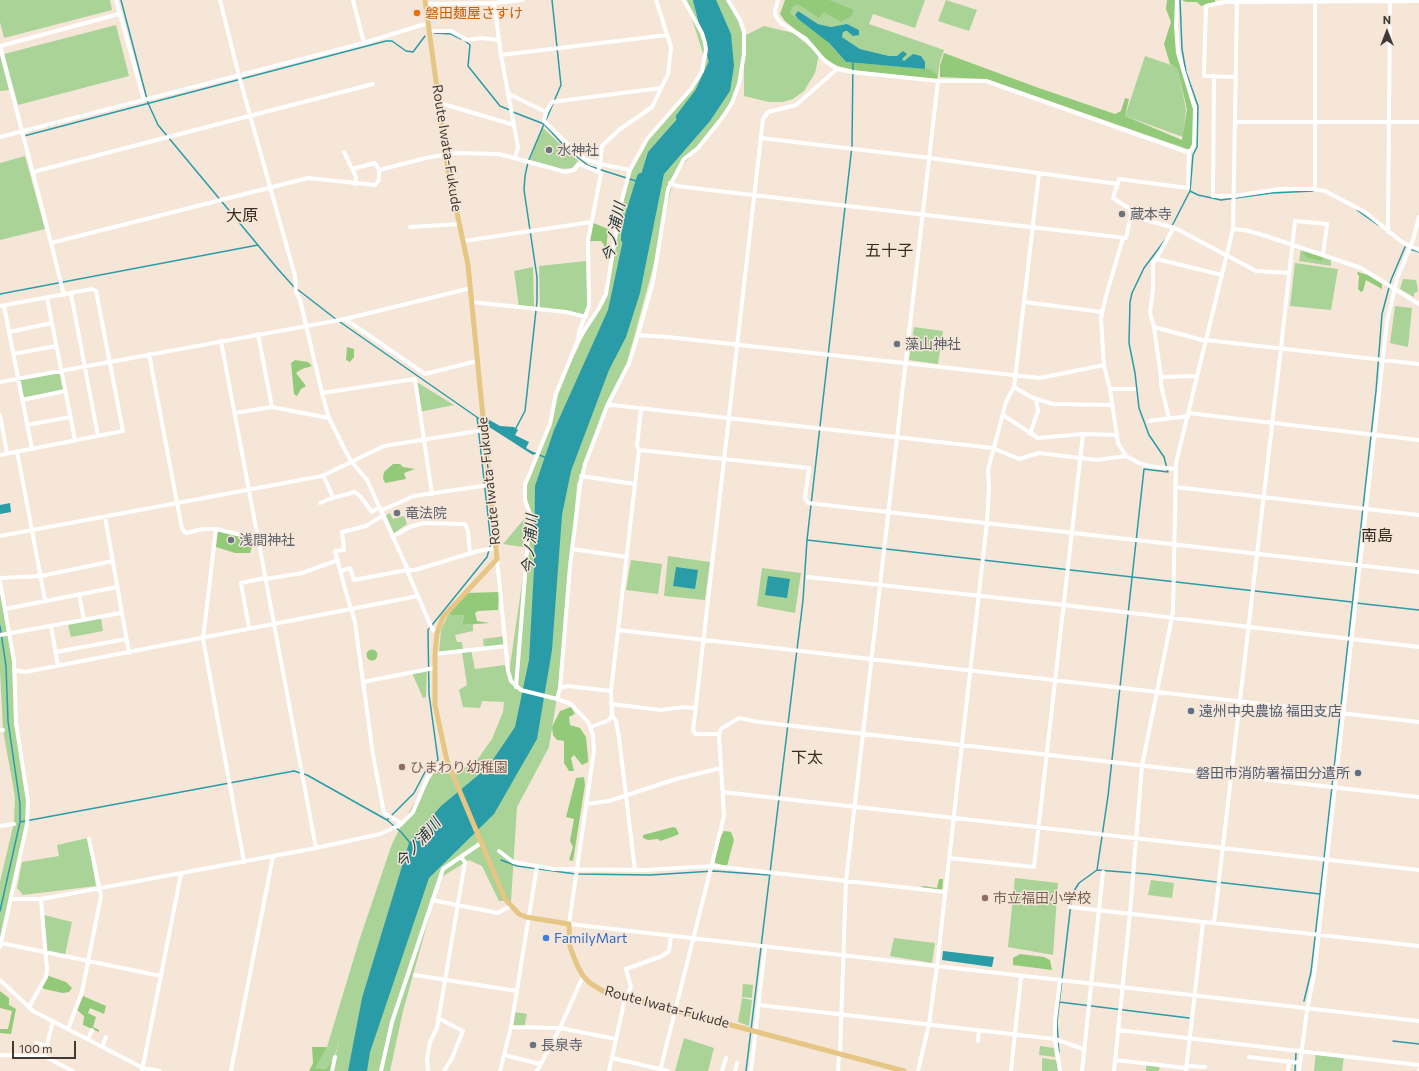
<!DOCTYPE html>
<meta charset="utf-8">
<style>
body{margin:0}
#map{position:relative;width:1419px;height:1071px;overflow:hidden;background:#f5e6d8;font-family:Commissioner,sans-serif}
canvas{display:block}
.north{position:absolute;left:1367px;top:12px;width:40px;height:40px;-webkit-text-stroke:3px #f5e6d8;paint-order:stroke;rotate:0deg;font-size:11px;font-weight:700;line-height:16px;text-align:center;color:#403a35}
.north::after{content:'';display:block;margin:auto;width:14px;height:18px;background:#403a35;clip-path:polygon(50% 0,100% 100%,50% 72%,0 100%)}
.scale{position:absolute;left:12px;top:1041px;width:64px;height:18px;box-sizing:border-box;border:2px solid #403a35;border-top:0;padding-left:5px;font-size:12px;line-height:14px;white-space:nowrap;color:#403a35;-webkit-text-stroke:3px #f5e6d8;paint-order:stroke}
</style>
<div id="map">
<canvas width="1419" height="1071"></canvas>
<div class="north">N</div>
<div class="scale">100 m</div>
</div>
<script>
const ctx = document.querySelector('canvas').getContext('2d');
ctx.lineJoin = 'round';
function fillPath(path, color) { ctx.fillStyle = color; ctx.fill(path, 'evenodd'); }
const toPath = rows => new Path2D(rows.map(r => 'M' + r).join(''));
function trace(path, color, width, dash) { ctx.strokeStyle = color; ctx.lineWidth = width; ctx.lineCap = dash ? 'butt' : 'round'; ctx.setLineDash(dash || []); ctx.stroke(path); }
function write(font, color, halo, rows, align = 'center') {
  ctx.font = font + ' Commissioner,"Noto Sans JP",sans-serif'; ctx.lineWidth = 3; ctx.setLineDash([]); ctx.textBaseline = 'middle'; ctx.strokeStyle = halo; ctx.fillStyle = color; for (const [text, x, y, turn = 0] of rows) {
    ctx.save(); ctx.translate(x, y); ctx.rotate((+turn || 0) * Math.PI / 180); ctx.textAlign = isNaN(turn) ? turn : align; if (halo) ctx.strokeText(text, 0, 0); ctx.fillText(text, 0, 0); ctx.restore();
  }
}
const green = toPath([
 [0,0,110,0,112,10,4,38,0,22],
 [686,0,730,0,744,36,764,26,793,33,819,54,815,73,804,91,793,99,782,102,769,102,744,96,744,54,739,84,724,115,674,176,657,253,625,370,605,411,577,484,562,665,549,747,517,807,511,901,499,901,482,866,469,860,440,878,403,1011,390,1071,332,1071,340,1036,334,1059,326,1069,314,1068,327,1047,360,938,392,844,404,820,438,766,452,776,477,760,492,739,503,712,504,702,482,701,480,708,463,707,459,690,467,685,462,652,471,650,475,669,505,665,509,673,528,542,525,485,545,436,557,391,608,286,616,234,632,165,657,126,694,85,705,60],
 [794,0,925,0,915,28,873,14,869,24,944,50,940,61,938,76,925,69,925,62,904,61,897,56,889,56,860,49,842,37,843,32,859,30,848,25,831,27,818,24,798,11,795,15,798,19,790,13],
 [946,0,977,10,969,31,938,21],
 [116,25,129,76,18,105,4,54],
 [0,55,9,90,0,91],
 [1145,56,1177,67,1186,109,1183,137,1125,116],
 [542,127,578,161,572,168,562,169,530,160],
 [25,156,45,229,0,240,0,163],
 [1301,248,1331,258,1331,266,1299,261],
 [586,261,588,309,584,315,540,308,539,266],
 [1295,263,1338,269,1331,310,1290,306],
 [533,267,534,307,519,307,514,271],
 [1403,279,1416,280,1418,291,1414,293,1414,297,1400,289],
 [1395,306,1412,308,1408,347,1390,343],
 [914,327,943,331,938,364,909,360],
 [61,370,65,390,21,398,17,379],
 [415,381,454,405,419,412],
 [390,513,393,519,404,516,407,524,394,533,386,515],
 [524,519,523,547,503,544],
 [668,556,710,562,705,600,664,596],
 [631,560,662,564,658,594,626,590],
 [762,568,801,573,795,613,757,606],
 [0,582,14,669,14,723,24,771,28,805,21,850,0,947,0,882,14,822,15,797,3,730,0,671],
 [449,613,451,615,464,615,462,625,473,624,473,631,455,635,457,642,462,642,463,651,439,652,441,630],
 [101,618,103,631,71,637,68,625],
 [505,636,505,646,484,649,483,639],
 [427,670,426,697,423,698,412,673],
 [88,838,96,886,23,895,17,888,22,862,59,856,57,845],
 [1015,878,1058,883,1053,955,1008,947],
 [1151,880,1174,883,1172,898,1148,895],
 [44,915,72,922,65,955,46,952],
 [894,938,935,943,932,963,890,956],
 [743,984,753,985,752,998,742,997],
 [742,998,752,1000,749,1026,738,1022],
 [515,1012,527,1014,524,1028,511,1027],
 [684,1038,714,1048,708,1071,675,1071],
 [1040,1046,1054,1048,1055,1057,1039,1055],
 [1316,1052,1344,1056,1342,1071,1314,1071],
 [1042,1058,1056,1060,1060,1071,1042,1071],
 [1146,1064,1160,1065,1159,1071,1146,1071]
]);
const forest = toPath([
 [785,0,829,0,854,10,851,16,841,22,824,12,819,18,798,4,793,6,790,13,826,40,846,62,930,69,938,76,937,79,859,71,838,66,823,59,807,39,785,21,780,14],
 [1167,0,1177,0,1178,53,1195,110,1194,142,1190,150,986,79,940,77,940,65,944,53,1036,87,1115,114,1121,111,1125,98,1129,99,1125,116,1182,140,1187,109,1177,68,1170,64,1164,44,1171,22,1166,9],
 [1182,0,1215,0,1215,2,1201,6,1197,2,1186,2],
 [591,222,608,229,606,253,604,253,604,245,601,241,588,241],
 [1305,252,1322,257,1323,259,1322,261,1308,258,1302,253],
 [1358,272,1368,275,1382,284,1382,289,1366,280,1363,291,1361,292,1358,289,1359,276,1357,273],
 [347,347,354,349,354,357,350,362,346,360],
 [295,360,308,362,312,366,302,369,296,373,306,386,301,389,297,396,294,394,291,363],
 [393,464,400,464,403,467,415,469,404,473,406,479,385,483,383,478,384,472],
 [216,529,257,538,258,545,252,547,250,553,235,553,216,547,215,542],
 [499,592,498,610,478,611,475,613,477,621,490,623,462,625,464,615,451,615,449,613,466,593],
 '366.5 655a5.5 5.5 0 1 1 11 0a5.5 5.5 0 1 1-11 0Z',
 [571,707,575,714,569,717,570,725,580,728,586,737,588,758,588,762,582,765,574,755,571,758,574,771,569,771,564,763,564,741,557,740,553,735,552,727,560,711],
 [584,777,585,785,573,861,569,860,573,847,570,841,574,819,566,817,576,778],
 [673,827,676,828,679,834,672,837,660,841,658,839,648,840,643,838,643,835],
 [724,831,731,832,734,840,727,866,715,863,715,853,718,841],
 [939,879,943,879,942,891,920,887,923,886,937,888],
 [1020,954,1044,957,1050,960,1052,970,1013,965,1013,958],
 [49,976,66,982,72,988,69,992,63,993,44,989,42,987,46,977],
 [0,991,9,998,9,1005,16,1009,11,1034,0,1033,0,1029,8,1029,12,1011,0,1008],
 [83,996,106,1006,104,1014,90,1008,88,1013,96,1017,93,1027,99,1030,99,1032,83,1025,84,1016,77,1010],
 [312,1047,327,1047,315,1068,326,1069,335,1057,335,1071,309,1071,313,1063]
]);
const water = toPath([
 [696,0,716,0,731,34,734,66,730,91,710,121,664,174,640,293,626,337,609,370,571,471,562,515,552,650,537,739,494,814,429,878,370,1052,367,1071,348,1071,362,998,409,843,441,806,488,767,515,727,529,660,534,569,535,486,554,430,608,310,628,217,648,152,685,110,699,92,713,62,712,51],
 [798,11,818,24,831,27,847,24,859,30,859,35,853,36,847,31,843,32,842,37,860,49,889,56,897,56,903,51,907,54,902,59,904,61,913,54,921,56,925,62,925,69,846,62,829,43,798,19,795,15],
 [486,418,500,426,514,427,518,430,515,435,529,442,526,448,535,453,533,455,522,448,486,425],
 [10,503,11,512,0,514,0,505],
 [676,567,698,570,695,589,673,586],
 [768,576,790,579,787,598,765,595],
 [943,951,994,957,992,967,942,960]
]);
const stream = toPath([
 [121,0,148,103,158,125,277,268,294,287],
 [434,33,451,34,461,39],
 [464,40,470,45,468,66,500,106,510,110],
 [513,112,544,124,568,150,589,166,639,182],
 [546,120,561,85,552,0],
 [24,136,386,41,392,41,406,51,413,52,425,36],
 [1190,191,1198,195,1221,200,1272,193,1313,191],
 [1357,210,1378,225],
 [1172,226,1190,191,1193,155,1197,147,1198,106,1186,72,1182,49,1180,0],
 [1410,249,1419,252],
 [297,289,337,320],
 [0,294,258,245],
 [340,322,481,420],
 [515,430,525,411,537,301,537,277,524,190,525,176,528,162,544,124],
 [534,453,547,458],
 [807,540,1352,602],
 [1356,603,1419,610],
 [0,626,6,666,8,721,20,804,20,822,0,911],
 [387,820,414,793,425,772,438,760,429,694,428,630,487,557,491,543,477,417],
 [20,822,294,771,307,775,387,820,401,832,411,844],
 [501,860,517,866,576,874,650,875,714,871,769,875],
 [1097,870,1108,796,1144,469,1168,472,1164,457,1149,435,1139,408,1135,373,1129,343,1130,302,1132,293,1144,268,1165,240],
 [1304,1001,1311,972,1320,894,1376,391,1382,314,1391,280,1405,247],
 [1059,1002,1189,1018],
 [1058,1038,1057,1022,1071,903,1074,891,1079,883,1097,870,1148,874,1320,894],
 [1393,1041,1419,1044],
 [1058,1042,1059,1052],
 [746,1071,803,600,807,540,852,146,853,61],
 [1295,1071,1296,1053]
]);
const river = toPath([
 [680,117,699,92,713,62,697,0],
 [625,239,626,225,641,177]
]);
const minor = toPath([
 [116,0,144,100],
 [220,0,239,76,295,276,296,292,300,300,322,393,329,418,345,450,351,461,367,480,408,570,415,570,478,551,496,548],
 [353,0,364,43],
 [778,0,775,11,776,17,781,23,806,39,824,60,837,69,852,72,938,81,986,81,1187,152,1191,150,1194,145,1195,109,1178,53,1176,26,1177,0],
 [1315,1,1315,189],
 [494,3,501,55,518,147,515,158],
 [426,4,494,3,522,0],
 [429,31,451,31,467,40,481,38,499,40],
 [0,46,51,243,308,178,375,185,379,180,379,170,426,158,455,153,499,154,566,172,574,170,579,164,601,173,588,241,589,306,579,332,578,340],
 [0,46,119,14],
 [501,55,667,35],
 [1214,76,1213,196,1234,196,1279,189,1312,189,1325,191,1365,212,1402,242,1419,250],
 [1236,77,1204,76,1206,6,1224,2,1419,1],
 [509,94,546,112,552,102,661,88],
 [440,103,514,125],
 [546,112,544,121,576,152,585,159,600,164,602,146,619,130,652,107,668,74,671,47,656,0],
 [1236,122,1419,122],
 [0,137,364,43,428,23],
 [761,138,930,158,1118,184],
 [344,152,356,177,355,184],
 [352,169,375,163,379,170],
 [33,172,373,84],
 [598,172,600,164,630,170],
 [670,183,677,186,718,191,1126,238,1131,216,1175,228,1256,271,1289,273],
 [1131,216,1130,209,1113,198,1119,179,1188,188,1189,151],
 [410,227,460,224],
 [1233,229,1245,230,1266,236,1361,268,1419,304],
 [1388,232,1390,0],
 [1123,238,1106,296,1101,318,1104,366,1110,389,1118,443,1126,456,1139,463,1148,466,1176,469],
 [464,241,591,222],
 [51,243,64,295],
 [1156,259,1174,227],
 [71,294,98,436],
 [47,298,75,440],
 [472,302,566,312,586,317],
 [1024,302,1102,312],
 [0,306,92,289,96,291,123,431,0,455],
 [4,306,32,449],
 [345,319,425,374,477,361],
 [1154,327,1206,341],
 [9,332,52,323],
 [258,334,272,407],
 [638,335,668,337,1040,378,1104,365],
 [1206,340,1419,364],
 [221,341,316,848],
 [1281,348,1295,221,1327,224,1323,255],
 [13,354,56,346],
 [149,354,182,529,186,533,203,529,216,529,203,639,244,862],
 [1161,377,1197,376],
 [0,382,345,319,471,288],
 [1014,387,1031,397,1053,404,1112,405],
 [1110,389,1134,389],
 [322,393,415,379,432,494],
 [22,400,65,391],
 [607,406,612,405,993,448,1019,459,1039,453,1097,460,1126,456],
 [235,413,272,407,329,418],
 [1188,413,1419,440],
 [0,415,7,453],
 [1003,415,1038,438,1083,434,1117,435],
 [1169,418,1161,385,1161,377,1154,327,1150,313,1153,288,1153,262,1157,259,1222,275],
 [1149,421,1188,416],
 [27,425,70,417],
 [1030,434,1038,411,1036,399],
 [639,450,637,446,641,409],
 [17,451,45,600],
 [323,475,333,497],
 [581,476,635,484],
 [1175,487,1419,515],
 [320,503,329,499,355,492,360,496,372,512,380,507],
 [382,510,414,496,489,485],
 [384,515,366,526,342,532,344,550,335,551,345,589,355,622,373,755,384,813,401,823],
 [105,517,129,653],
 [216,529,258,539],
 [0,536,322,476,384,446,484,430],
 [392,537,410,527,423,523,465,524,468,531,470,554],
 [572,549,627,557],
 [497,559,508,671,511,681,521,690,557,699,571,704,588,722,593,735,594,751,569,924,1419,1021],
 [406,568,432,629,437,633],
 [341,571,350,568,354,580,407,570],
 [808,577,1064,605,1419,647],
 [0,578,41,576,113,561],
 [266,579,302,573,338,560],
 [0,582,14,661,16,723,28,801,27,824,0,947],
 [79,594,84,620],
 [5,609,117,587],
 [51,626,58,666],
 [249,628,241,583,265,578],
 [618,630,1419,722],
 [0,635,121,613],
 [56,652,126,639],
 [435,654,506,646],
 [14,670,25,672,418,596],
 [363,682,434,668],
 [516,687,530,514,525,500,525,485,550,424,556,394,578,340,599,308,606,294,621,203,630,170,647,139,691,89,702,71,706,50,705,43,702,33,684,0],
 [560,688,568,686,611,691],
 [557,699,560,688,570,566,580,485,585,464,607,406,629,363,638,335,653,282,668,189,684,159,698,148,722,118,732,103,739,84,744,54,744,32,740,20,728,0],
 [612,704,661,710,684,707,695,708],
 [612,715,616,721,619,738,635,870],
 [591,727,609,720,612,715,611,691,639,450,809,468,805,498,808,503,1419,572],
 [0,730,3,730],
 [719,734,696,734,693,731,763,119,768,112,796,105,837,69],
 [723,792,1419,870],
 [586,804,609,801,676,779,721,768],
 [0,826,14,824],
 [499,851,513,862,554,869,644,870,712,866,945,892],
 [949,858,1034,867,1083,434],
 [11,899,41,899,63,895,316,848,380,834,400,825,413,812,428,777,434,769,447,761],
 [432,900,498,913,510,906],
 [1070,907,1419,946],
 [1214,923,1281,348],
 [1,943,161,976],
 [415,975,517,991],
 [0,980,33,1011,143,1068,160,1071],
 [1060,981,1055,1021,1055,1039,1060,1071],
 [629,999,629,991,631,987,626,969,662,956,669,951,671,936],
 [759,1005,1055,1039,1083,1049],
 [29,1007,46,977,47,970,41,899],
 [438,1018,463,1031,452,1058,444,1071],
 [511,1027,560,1028,616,1039],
 [68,1029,82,992,101,896,89,839],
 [1118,1030,1419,1065],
 [88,1039,92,1030],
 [978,1041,979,1030],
 [36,1043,47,1046],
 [102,1047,106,1037],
 [840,1054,846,881,938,81],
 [0,1055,44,1056,73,1071],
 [504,1055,540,1064],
 [44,1056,53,1021],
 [1249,1057,1300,1063],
 [612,1058,668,1071],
 [1115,1060,1186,1068],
 [1187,1066,1205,1067],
 [142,1071,181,874],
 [231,1071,273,856],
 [332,1071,335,1057],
 [381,1071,392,1022,443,869,481,843],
 [428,1071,427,1059,430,1042,437,1028,465,862,461,857],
 [500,1071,511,1027,537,866],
 [537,1071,560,1028,583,976],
 [609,1071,625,998],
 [660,1071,724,816,719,734,721,729,739,718,759,722,1419,797],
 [722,1071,726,1058],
 [735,1071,737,1063],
 [751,1071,765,947],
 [838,1071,839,1054],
 [918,1071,929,1024,937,966,987,522,989,487,988,470,1006,402,1014,387,1039,173],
 [1011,1071,1021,977],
 [1082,1071,1103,872],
 [1114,1071,1130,913,1142,766,1173,612,1176,463,1233,229,1237,0],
 [1186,1071,1203,922],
 [1288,1071,1289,1061],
 [1299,1071,1307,1010,1314,975,1387,321,1397,279,1413,240,1419,217],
 [1419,1071,1419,1070]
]);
const major = toPath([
 [425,0,448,170,468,265,497,559,443,617,437,633,435,654,435,705,447,761,505,899,519,914,526,917,569,924,570,947,577,965,583,976,590,983,603,991,904,1071]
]);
const markers = [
 [417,13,4,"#e8710a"],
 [549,150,4,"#6b7280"],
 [1122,214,4,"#6b7280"],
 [897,344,4,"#6b7280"],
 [397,513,4,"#6b7280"],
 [231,540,4,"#6b7280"],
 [1191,711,4,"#5c6f8a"],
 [402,767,4,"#8d6e63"],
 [1358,773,4,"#5c6f8a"],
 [985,898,4,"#8d6e63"],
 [546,938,4,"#3f7fe0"],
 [533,1045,4,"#6b7280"]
];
const foodNames = [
 ["磐田麺屋さすけ",425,13]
];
const streetNames = [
 ["Route Iwata-Fukude",447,148,81],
 ["Route Iwata-Fukude",489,481,-96],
 ["Route Iwata-Fukude",667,1007,15]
];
const worshipNames = [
 ["水神社",557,150],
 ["蔵本寺",1130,214],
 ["藻山神社",905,344],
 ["竜法院",405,513],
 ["浅間神社",239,540],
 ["長泉寺",541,1045]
];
const serviceNames = [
 ["遠州中央農協 福田支店",1199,711],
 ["磐田市消防署福田分遣所",1350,773,"right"]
];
const educationNames = [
 ["ひまわり幼稚園",410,767],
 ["市立福田小学校",993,898]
];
const shopNames = [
 ["FamilyMart",554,938]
];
const waterNames = [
 ["今ノ浦川",614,232,-78],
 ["今ノ浦川",530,544,-86],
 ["今ノ浦川",418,843,-49]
];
const quarterNames = [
 ["大原",242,216],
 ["五十子",889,251],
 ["南島",1377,536],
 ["下太",807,758]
];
fillPath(green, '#aad398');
fillPath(forest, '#93ca79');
fillPath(water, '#2a9ca8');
trace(stream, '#2a9ca8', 1.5);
trace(river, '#2a9ca8', 8);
trace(minor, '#fff', 4);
trace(major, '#e5c685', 5);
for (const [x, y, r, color] of markers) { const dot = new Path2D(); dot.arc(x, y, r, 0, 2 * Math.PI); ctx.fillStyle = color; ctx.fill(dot); trace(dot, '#f5e6d8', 1.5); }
write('14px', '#c56008', '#f5e6d8', foodNames, 'left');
write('14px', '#403a35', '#f5e6d8', streetNames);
write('14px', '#5b616d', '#f5e6d8', worshipNames, 'left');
write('14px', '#4e5e75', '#f5e6d8', serviceNames, 'left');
write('14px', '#785e54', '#f5e6d8', educationNames, 'left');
write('14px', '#366cbe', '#f5e6d8', shopNames, 'left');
write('italic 15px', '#1c3538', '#f5e6d8', waterNames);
write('16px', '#372c22', '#f5e6d8', quarterNames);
</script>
